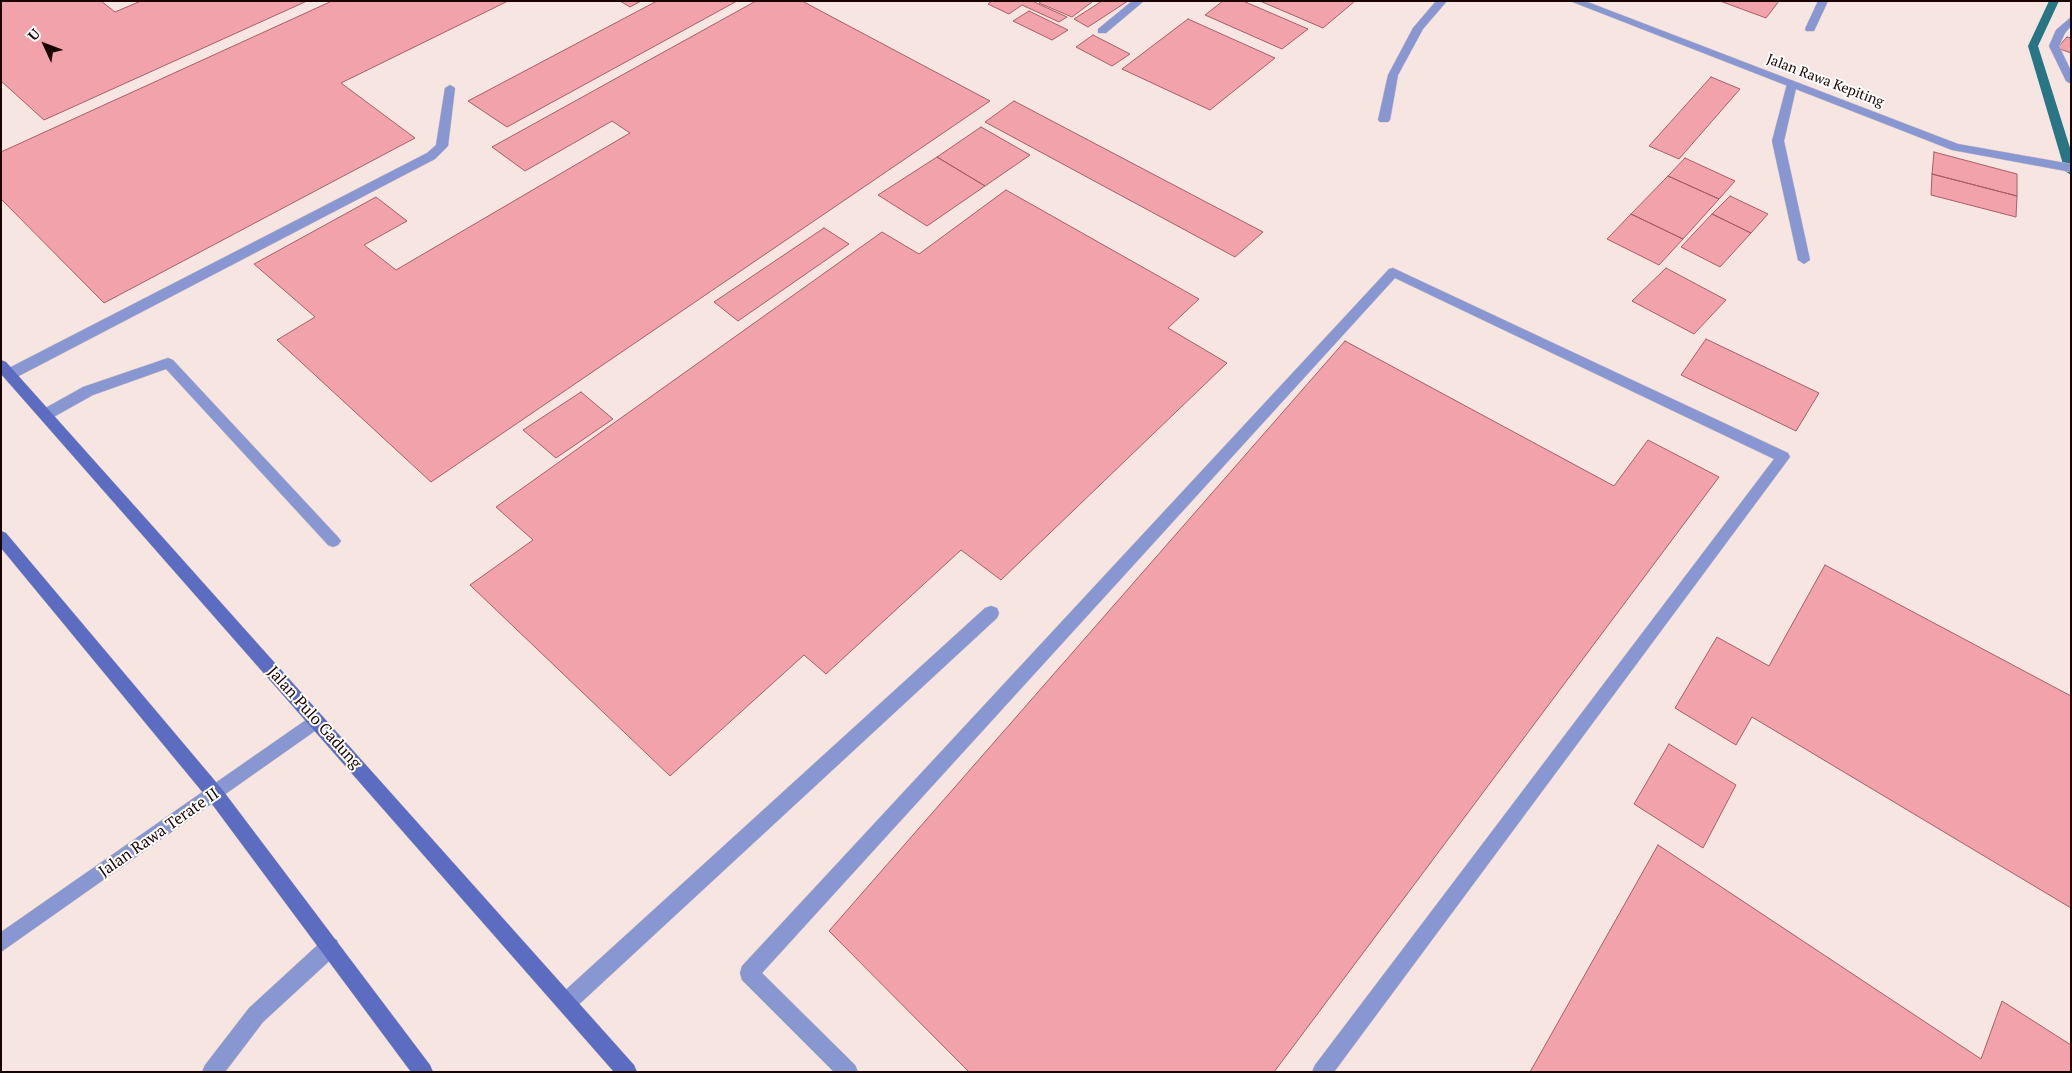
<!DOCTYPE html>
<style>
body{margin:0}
#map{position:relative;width:2072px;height:1073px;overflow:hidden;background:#f6e5e1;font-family:"PT Serif",serif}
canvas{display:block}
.frame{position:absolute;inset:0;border:2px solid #1b0301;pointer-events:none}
.north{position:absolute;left:20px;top:20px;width:50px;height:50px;-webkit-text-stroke:4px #fff;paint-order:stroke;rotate:313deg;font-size:14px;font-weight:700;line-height:20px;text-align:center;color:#1b0301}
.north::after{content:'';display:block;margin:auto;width:18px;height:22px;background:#1b0301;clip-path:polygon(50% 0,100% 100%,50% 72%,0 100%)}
</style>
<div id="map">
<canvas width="2072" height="1073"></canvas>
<div class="frame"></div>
<div class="north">U</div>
</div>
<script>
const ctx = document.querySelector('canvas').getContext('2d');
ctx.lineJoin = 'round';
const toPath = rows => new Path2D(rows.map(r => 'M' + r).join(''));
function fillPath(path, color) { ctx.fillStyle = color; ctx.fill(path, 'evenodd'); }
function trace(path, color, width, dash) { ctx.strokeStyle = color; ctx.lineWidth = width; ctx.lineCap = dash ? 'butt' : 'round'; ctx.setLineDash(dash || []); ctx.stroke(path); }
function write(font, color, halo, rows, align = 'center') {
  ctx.font = font + ' "PT Serif",serif'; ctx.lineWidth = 4; ctx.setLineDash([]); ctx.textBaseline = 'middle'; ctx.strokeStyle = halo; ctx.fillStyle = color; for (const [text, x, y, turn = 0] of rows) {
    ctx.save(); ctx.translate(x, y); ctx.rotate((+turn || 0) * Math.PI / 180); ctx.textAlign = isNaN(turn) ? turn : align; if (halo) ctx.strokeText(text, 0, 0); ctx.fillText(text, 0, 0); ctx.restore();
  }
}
const stream = toPath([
 [2049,1,2059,1,2038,46,2071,151,2071,175,2065,171,2028,46,2049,1]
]);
const building = toPath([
 [1,1,101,1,115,12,141,1,307,1,44,120,1,81,1,1],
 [332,1,508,1,341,83,415,138,104,303,1,199,1,152,332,1],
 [620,1,641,1,630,7,620,1],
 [657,1,737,1,507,127,468,101,657,1],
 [756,1,802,1,990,101,431,482,277,340,315,317,254,264,376,197,407,221,364,245,396,270,630,133,612,121,525,171,492,147,756,1],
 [992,1,1032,1,1067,17,1059,22,1022,5,1009,14,988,4,992,1],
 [1041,1,1090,1,1092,2,1072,17,1039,3,1041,1],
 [1102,1,1128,1,1088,27,1074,19,1102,1],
 [1223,1,1243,1,1308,29,1282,49,1205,15,1223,1],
 [1260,1,1355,1,1323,28,1260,1],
 [1720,1,1779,1,1766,18,1720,1],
 [1029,11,1068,30,1052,40,1013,21,1029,11],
 [1188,19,1275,58,1210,110,1122,69,1188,19],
 [1093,35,1130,54,1112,66,1076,47,1093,35],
 [2067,37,2071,38,2071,53,2057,48,2067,37],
 [1711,77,1740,89,1679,159,1649,146,1711,77],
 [1014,101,1263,232,1235,257,985,122,1014,101],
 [981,127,1030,155,985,186,937,157,981,127],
 [1934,152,2017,174,2017,196,1932,174,1934,152],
 [937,157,985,186,927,226,878,195,937,157],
 [1685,158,1735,181,1719,199,1668,176,1685,158],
 [1932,174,2017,196,2016,217,1931,195,1932,174],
 [1668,176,1719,199,1683,239,1631,214,1668,176],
 [1006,190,1199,299,1168,328,1227,363,1001,580,961,550,826,674,804,655,670,776,470,585,533,540,496,507,882,232,919,254,1006,190],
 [1730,196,1768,214,1751,233,1712,214,1730,196],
 [1631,214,1683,239,1659,265,1607,239,1631,214],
 [1712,214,1751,233,1720,267,1681,247,1712,214],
 [824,228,849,244,738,321,714,302,824,228],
 [1666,268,1726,300,1694,334,1632,301,1666,268],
 [1706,339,1819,393,1796,431,1681,375,1706,339],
 [1345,341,1614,486,1648,440,1719,477,1274,1072,969,1072,829,931,1345,341],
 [581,392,613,419,556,458,523,430,581,392],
 [1825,565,2071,696,2071,908,1752,717,1736,745,1675,708,1717,637,1769,666,1825,565],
 [1669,744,1736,785,1703,848,1634,804,1669,744],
 [1658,845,1981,1059,2002,1001,2071,1045,2071,1072,1530,1072,1658,845]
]);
const lane = toPath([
 [1132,1,1144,1,1106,33,1098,33,1098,29,1132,1],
 [1436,1,1447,1,1423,29,1398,75,1390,120,1388,122,1380,122,1378,120,1388,75,1413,28,1436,1],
 [1818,1,1828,1,1814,31,1806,31,1805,29,1818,1],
 [1792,81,1797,84,1784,141,1810,260,1804,264,1798,260,1772,141,1787,84,1792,81],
 [450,85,455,88,448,146,435,159,15,378,5,378,3,374,5,370,427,153,436,145,445,88,450,85],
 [1393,268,1788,453,1790,457,1334,1072,1312,1072,1315,1065,1774,459,1395,278,762,973,855,1065,858,1072,834,1072,742,980,740,973,742,966,1389,269,1393,268],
 [168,358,173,360,338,537,341,541,338,545,333,547,328,545,166,369,93,395,50,419,45,420,38,415,40,411,83,387,168,358],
 [991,606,997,608,999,613,997,618,574,1009,567,1012,560,1009,557,1002,560,995,985,608,991,606],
 [330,938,337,940,339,947,337,954,263,1022,225,1072,202,1072,205,1065,249,1008,323,940,330,938]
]);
const street = toPath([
 [1570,1,1585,1,1958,144,2071,164,2071,172,1952,150,1570,1],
 [2071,17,2071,26,2065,33,2059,46,2071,71,2071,84,2066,81,2049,46,2056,30,2071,17],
 [316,713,322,716,324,721,322,726,1,952,1,932,316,713]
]);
const secondary = toPath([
 [1,360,6,362,634,1065,637,1072,614,1072,1,374,1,360],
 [1,531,6,533,221,788,430,1065,433,1072,411,1072,209,800,1,548,1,531]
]);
const farStreetnames = [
 ["Jalan Rawa Kepiting",1825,81,21]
];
const streetNames = [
 ["Jalan Pulo Gadung",314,718,48],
 ["Jalan Rawa Terate II",159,833,-35]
];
fillPath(stream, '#287685');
fillPath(building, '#f2a2aa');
trace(building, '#a75e67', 1);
trace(lane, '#d3c1bd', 1);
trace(street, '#d3c1bd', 1);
trace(secondary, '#d3c1bd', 1);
fillPath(lane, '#8897d1');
fillPath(street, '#8897d1');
fillPath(secondary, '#5c6cc1');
write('14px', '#1b0301', '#fff', farStreetnames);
write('16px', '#1b0301', '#fff', streetNames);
</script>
